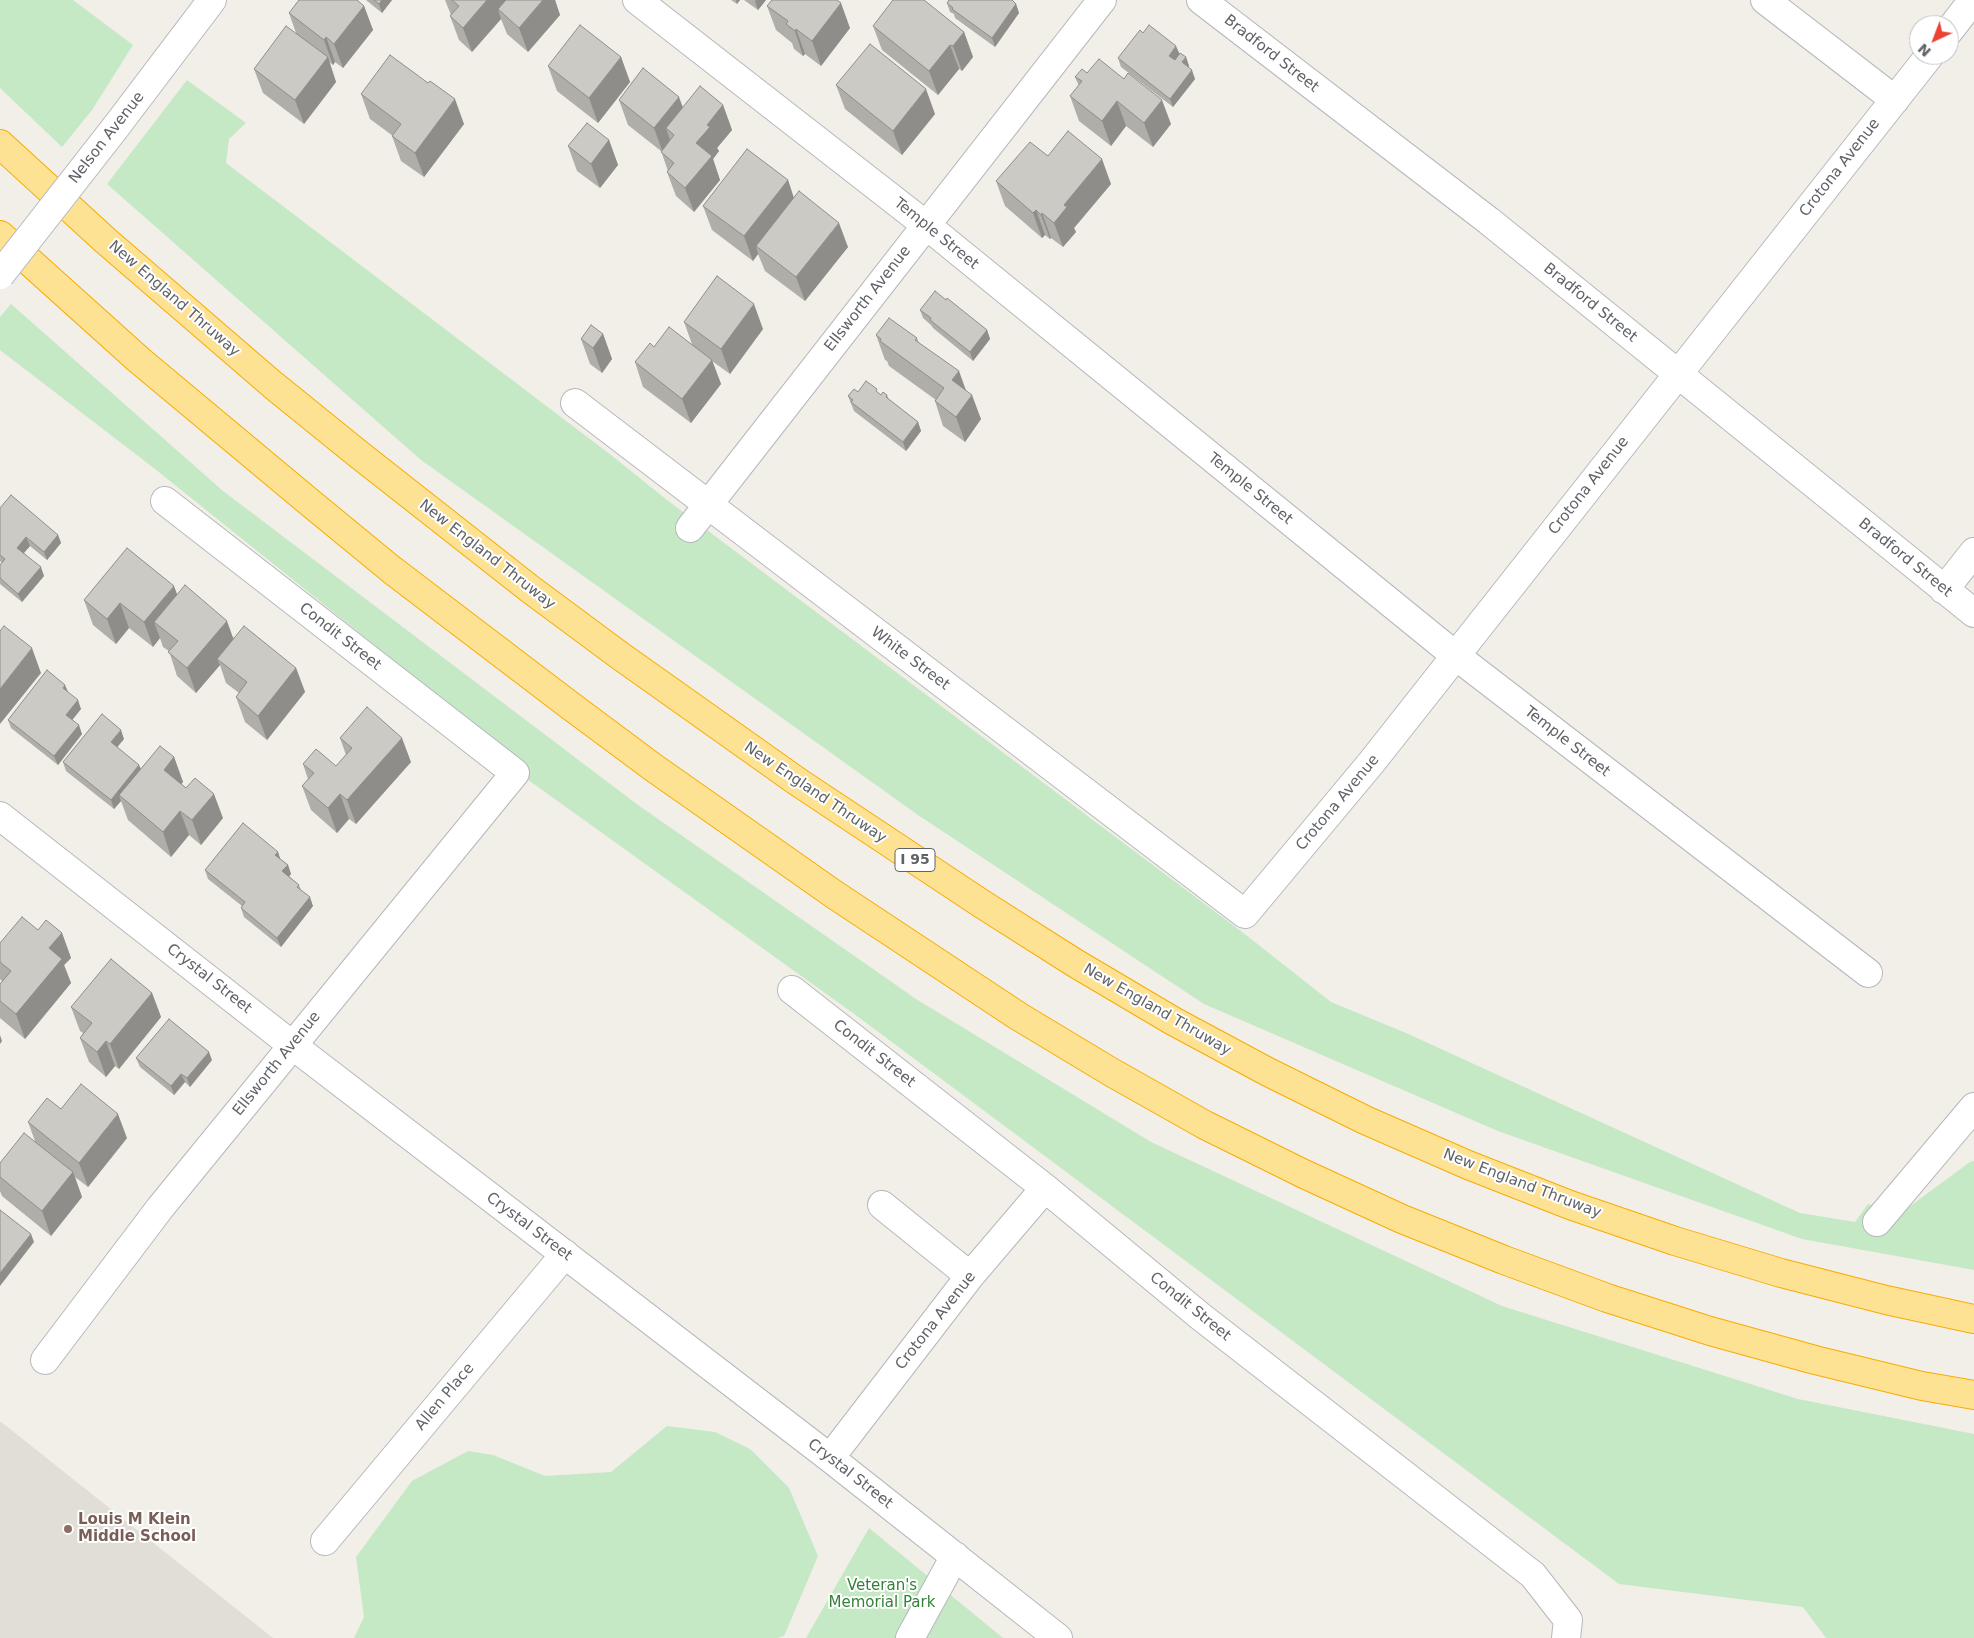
<!DOCTYPE html>
<style>
body{margin:0}
#map{position:relative;width:1974px;height:1638px;overflow:hidden;background:#f1efe8;font-family:"DejaVu Sans",sans-serif}
canvas{display:block}
.north{position:absolute;left:1909px;top:15px;width:50px;height:50px;box-sizing:border-box;background:#fff;border:1px solid #bfc1c3;border-radius:50%;rotate:223deg;font-size:14px;font-weight:700;line-height:20px;text-align:center;color:#5f6368}
.north::after{content:'';display:block;margin:auto;width:18px;height:22px;background:#ea4335;clip-path:polygon(50% 0,100% 100%,50% 72%,0 100%)}
</style>
<div id="map">
<canvas width="1974" height="1638"></canvas>
<div class="north">N</div>
</div>
<script>
const ctx = document.querySelector('canvas').getContext('2d');
ctx.lineJoin = 'round';
function fillPath(path, color) { ctx.fillStyle = color; ctx.fill(path, 'evenodd'); }
const toPath = rows => new Path2D(rows.map(r => 'M' + r).join(''));
function trace(path, color, width, dash) { ctx.strokeStyle = color; ctx.lineWidth = width; ctx.lineCap = dash ? 'butt' : 'round'; ctx.setLineDash(dash || []); ctx.stroke(path); }
function write(font, color, halo, rows, align = 'center') {
  ctx.font = font + ' "DejaVu Sans",sans-serif'; ctx.lineWidth = 4; ctx.setLineDash([]); ctx.textBaseline = 'middle'; ctx.strokeStyle = halo; ctx.fillStyle = color; for (const [text, x, y, turn = 0] of rows) {
    ctx.save(); ctx.translate(x, y); ctx.rotate((+turn || 0) * Math.PI / 180); ctx.textAlign = isNaN(turn) ? turn : align; if (halo) ctx.strokeText(text, 0, 0); ctx.fillText(text, 0, 0); ctx.restore();
  }
}
const education = toPath([
 [0,1421,273,1638,0,1638]
]);
const green = toPath([
 [0,0,73,0,133,45,92,110,62,147,0,88],
 [187,80,246,123,229,139,226,163,611,455,667,500,1246,935,1331,1002,1406,1033,1800,1213,1855,1222,1868,1204,1898,1215,1970,1162,1974,1161,1974,1270,1802,1239,1498,1131,1204,1004,918,815,421,460,107,184],
 [11,304,223,491,638,805,916,999,1151,1142,1502,1306,1798,1399,1974,1434,1974,1638,1826,1638,1803,1607,1619,1584,857,1016,527,779,519,761,155,469,0,350,0,317],
 [667,1426,715,1432,750,1449,789,1488,818,1556,784,1636,777,1638,354,1638,364,1617,356,1557,412,1481,468,1451,493,1455,545,1476,611,1472],
 [869,1528,1003,1638,806,1638]
]);
const minor = toPath([
 [637,0,926,225,1456,656,1868,973],
 [1201,0,1489,221,1974,613],
 [1765,0,1895,100],
 [1949,31,1973,0],
 [115,128,212,0],
 [575,403,1245,914,1371,763,1930,55],
 [690,528,1102,0],
 [1944,590,1974,552],
 [0,816,292,1045,830,1458,1058,1638],
 [792,990,1045,1188,1200,1316,1533,1575,1568,1620,1566,1638],
 [882,1205,970,1276],
 [1877,1222,1974,1107],
 [45,1360,160,1208,515,773,165,501],
 [830,1458,970,1276,1045,1188],
 [325,1541,565,1254],
 [910,1638,955,1556]
]);
const motorway = toPath([
 [0,144,106,241,273,385,357,453,530,589,619,655,798,782,982,904,1075,963,1173,1021,1268,1072,1365,1120,1468,1165,1570,1205,1675,1241,1781,1273,1886,1300,1974,1319],
 [0,235,139,360,308,501,392,570,568,704,654,768,835,895,1018,1016,1111,1072,1205,1125,1304,1174,1402,1219,1504,1260,1607,1298,1710,1331,1815,1360,1922,1386,1974,1395]
]);
const minorBridge = toPath([
 [0,275,115,128]
]);
const wall = toPath([
 [366,0,392,0,382,13],
 [445,0,555,0,560,15,528,52,507,34,501,19,472,52,459,40,450,16,451,15],
 [731,0,740,0,737,4],
 [744,0,766,0,758,10],
 [947,3,1016,4,1019,13,995,47,955,18,954,14,950,12],
 [364,6,373,30,343,68,335,62,333,65,329,62,336,82,304,124,263,93,254,69,296,33,289,13],
 [767,6,850,28,821,66,805,54,803,56,794,49,792,43,776,30],
 [873,26,964,32,973,57,962,71,959,69,938,95,882,50],
 [1179,54,1186,57,1189,66,1188,67,1195,79,1173,107,1121,67,1118,58],
 [621,57,630,82,598,123,557,91,548,66],
 [1087,73,1171,124,1153,147,1126,126,1111,146,1079,121,1070,96,1079,86,1075,77],
 [836,85,935,114,902,155,845,109],
 [361,94,464,124,424,177,401,161,392,136,393,136,370,119],
 [619,100,683,107,723,105,732,130,717,148,719,151,713,159,720,180,694,212,676,196,667,172,668,171,661,151,628,125],
 [609,140,618,165,600,188,577,171,568,146],
 [1048,156,1111,184,1074,228,1076,232,1063,247,1051,238,1050,239,1045,235,1042,238,1005,206,996,181],
 [788,180,794,198,848,247,805,301,765,271,758,254,753,261,712,230,703,206],
 [946,300,987,330,990,339,973,361,933,328,931,325,923,318,920,310],
 [684,322,763,329,730,374,712,361,721,384,691,423,643,387,635,362,654,347,692,344],
 [603,334,612,359,602,373,590,364,581,339],
 [876,335,917,338,919,343,966,390,981,419,965,442,943,426,935,401,936,400,889,366,887,361,885,360],
 [858,392,878,393,881,395,887,395,889,400,918,422,921,431,906,451,854,411,848,396],
 [0,508,58,535,61,543,47,560,30,546,24,553,44,576,22,602,0,584,0,565,2,563,0,561],
 [177,595,234,638,296,668,305,692,267,740,245,722,236,697,239,693,226,683,220,665,196,693,177,676,169,651,163,647,160,638,153,647,129,628,116,644,93,625,84,600],
 [68,693,81,709,72,720,82,734,58,765,11,728,8,720],
 [340,738,411,762,356,824,349,819,337,833,311,810,302,786,308,779,303,764,336,766,346,755],
 [124,739,117,747,141,769,174,757,183,782,181,784,223,818,201,845,189,835,171,857,128,820,121,801,114,809,66,771,63,762],
 [278,852,280,859,288,865,291,874,289,876,299,885,301,890,313,906,281,947,244,917,241,908,242,906,208,879,205,870],
 [38,930,62,933,71,958,64,965,71,983,25,1039,0,1018,0,984,2,981,0,979,0,943],
 [152,993,161,1017,119,1069,115,1066,106,1077,89,1062,80,1038,83,1033,80,1031,71,1007],
 [136,1058,212,1060,190,1087,185,1082,174,1095,140,1067],
 [61,1109,127,1138,88,1187,75,1177,82,1197,51,1236,2,1196,0,1191,0,1163,35,1141,28,1122]
]);
const shadedWall = toPath([
 [382,0,392,0,382,13,379,4],
 [487,0,517,0,498,9,501,19,472,52,463,28],
 [543,0,555,0,560,15,528,52,519,28],
 [736,0,740,0,737,4],
 [756,0,766,0,758,10,755,1],
 [841,3,850,28,821,66,812,41],
 [1016,4,1019,13,995,47,992,38],
 [364,6,373,30,343,68,334,44],
 [796,29,805,54,803,56,795,31],
 [964,32,973,57,962,71,953,46],
 [326,37,335,62,333,65,324,40],
 [950,45,959,69,938,95,929,71],
 [1176,46,1180,55,1173,64,1169,56],
 [328,57,336,82,304,124,295,100],
 [621,57,630,82,598,123,589,98],
 [1186,57,1189,66,1185,71,1182,62],
 [1192,70,1195,79,1173,107,1170,99],
 [926,89,935,114,902,155,893,131],
 [679,97,688,121,674,135,666,128,671,143,663,153,654,128],
 [455,99,464,124,424,177,415,153],
 [1162,100,1171,124,1153,147,1144,123],
 [1117,101,1126,126,1111,146,1102,121],
 [723,105,732,130,717,148,719,151,713,159,720,180,694,212,685,188,696,143,707,125],
 [609,140,618,165,600,188,591,164],
 [1102,159,1111,184,1074,228,1076,232,1063,247,1054,223,1064,205],
 [788,180,796,205,756,246,758,254,753,261,744,236],
 [1036,210,1045,235,1042,238,1033,213],
 [1042,213,1051,238,1050,239,1041,215],
 [839,223,848,247,805,301,796,277],
 [754,304,763,329,730,374,721,349],
 [987,330,990,339,973,361,970,352],
 [603,334,612,359,602,373,593,348],
 [712,360,721,384,691,423,682,399],
 [959,371,968,396,952,380],
 [972,395,981,419,965,442,956,417],
 [918,422,921,431,906,451,903,442],
 [58,535,61,543,47,560,44,552],
 [26,537,30,546,21,556,17,548],
 [41,567,44,576,22,602,18,594],
 [174,586,183,610,154,622,160,638,153,647,144,622],
 [120,603,129,628,116,644,107,619],
 [227,621,236,646,217,659,220,665,196,693,187,668],
 [32,648,41,673,0,724,0,689],
 [296,668,305,692,267,740,258,716],
 [65,685,69,694,63,688],
 [78,700,81,709,69,724,66,715],
 [79,725,82,734,58,765,54,756],
 [121,730,124,739,114,751,111,742],
 [402,738,411,762,356,824,347,800],
 [174,757,183,782,173,794,164,770],
 [139,765,143,773,119,795,121,801,114,809,111,800],
 [214,794,223,818,201,845,192,820],
 [340,794,349,819,337,833,328,808],
 [180,811,189,835,171,857,163,832],
 [278,852,281,861,275,855],
 [288,865,291,874,286,880,282,871],
 [310,897,313,906,281,947,277,938],
 [62,933,71,958,64,965,71,983,25,1039,16,1014,49,948],
 [152,993,161,1017,119,1069,110,1044],
 [0,1035,2,1041,0,1044],
 [106,1041,115,1066,106,1077,97,1052],
 [209,1052,212,1060,190,1087,187,1078],
 [181,1074,185,1082,174,1095,171,1086],
 [118,1114,127,1138,88,1187,79,1163],
 [73,1172,82,1197,51,1236,42,1211],
 [31,1234,34,1242,0,1286,0,1273]
]);
const building = toPath([
 [299,0,357,0,364,6,334,44,326,37,324,40,289,13,299,0],
 [374,0,382,0,379,4,374,0],
 [452,0,487,0,463,28,450,16,459,6,452,0],
 [506,0,543,0,519,28,498,9,506,0],
 [772,0,837,0,841,3,812,41,796,29,795,31,786,24,788,21,767,6,772,0],
 [893,0,924,0,964,32,953,46,950,45,929,71,873,26,893,0],
 [949,0,1012,0,1016,4,992,38,952,9,953,8,947,3,949,0],
 [580,25,621,57,589,98,548,66,580,25],
 [1149,25,1176,46,1169,56,1175,60,1180,53,1186,57,1182,62,1192,70,1170,99,1118,58,1140,30,1143,33,1149,25],
 [286,26,328,57,295,100,254,69,286,26],
 [870,44,926,89,893,131,836,85,870,44],
 [390,55,428,83,430,81,455,99,415,153,392,136,401,124,361,94,390,55],
 [1099,59,1124,79,1128,73,1162,100,1144,123,1117,101,1102,121,1070,96,1082,81,1075,77,1082,69,1087,73,1099,59],
 [643,68,679,97,654,128,619,100,643,68],
 [700,86,723,105,707,125,710,127,696,143,712,156,685,188,667,172,674,163,661,152,674,135,666,128,700,86],
 [587,123,609,140,591,164,568,146,587,123],
 [1068,131,1102,159,1064,205,1067,207,1054,223,1042,213,1041,215,1036,210,1033,213,996,181,1030,142,1048,156,1068,131],
 [747,149,788,180,744,236,703,206,747,149],
 [799,191,839,223,796,277,756,246,799,191],
 [717,276,754,304,721,349,684,322,717,276],
 [935,291,946,300,947,298,987,330,970,352,930,320,931,318,920,310,935,291],
 [889,318,917,338,915,340,959,371,952,380,972,395,956,417,935,401,944,388,880,341,881,339,876,335,889,318],
 [591,325,603,334,593,348,581,339,591,325],
 [669,327,712,360,682,399,635,362,650,343,654,347,669,327],
 [866,381,877,389,876,391,881,395,883,392,887,395,886,397,918,422,903,442,851,402,853,400,848,396,854,389,858,392,866,381],
 [11,495,58,535,44,552,26,537,17,548,41,567,18,594,0,578,0,565,5,559,0,555,0,508,11,495],
 [127,548,174,586,144,622,120,603,107,619,84,600,127,548],
 [185,585,227,621,187,668,168,652,178,641,154,622,185,585],
 [4,626,32,648,0,689,0,631,4,626],
 [244,626,296,668,258,716,236,697,247,682,217,659,244,626],
 [47,670,65,685,63,688,78,700,66,715,79,725,54,756,8,720,47,670],
 [367,707,402,738,347,800,340,794,328,808,302,786,314,773,303,764,316,749,336,766,352,748,340,738,367,707],
 [102,714,121,730,111,742,139,765,111,800,63,762,102,714],
 [160,746,174,757,164,770,186,788,195,778,214,794,192,820,180,811,163,832,119,795,160,746],
 [243,823,278,852,275,855,288,865,282,871,299,885,297,887,310,897,277,938,241,908,245,902,205,870,243,823],
 [22,917,38,930,46,920,62,933,49,948,62,959,16,1014,0,1001,0,984,11,971,0,962,0,943,22,917],
 [111,959,152,993,110,1044,106,1041,97,1052,80,1038,92,1023,71,1007,111,959],
 [169,1019,209,1052,187,1078,181,1074,171,1086,136,1058,169,1019],
 [81,1084,118,1114,79,1163,28,1122,47,1098,61,1109,81,1084],
 [24,1133,73,1172,42,1211,0,1177,0,1163,24,1133],
 [0,1210,31,1234,0,1273,0,1210]
]);
const markers = [
 [68,1529,5,"#8d6e63"]
];
const shields = [
 [915,860,40]
];
const shieldNames = [
 ["I 95",915,860]
];
const streetNames = [
 ["Bradford Street",1271,54,38],
 ["Nelson Avenue",107,138,-52],
 ["Crotona Avenue",1840,168,-52],
 ["Temple Street",936,234,39],
 ["New England Thruway",174,299,41],
 ["Ellsworth Avenue",868,299,-52],
 ["Bradford Street",1590,303,39],
 ["Crotona Avenue",1589,486,-52],
 ["Temple Street",1250,489,39],
 ["New England Thruway",487,555,38],
 ["Bradford Street",1905,558,39],
 ["Condit Street",340,637,38],
 ["White Street",910,659,37],
 ["Temple Street",1567,742,38],
 ["New England Thruway",815,793,34],
 ["Crotona Avenue",1338,803,-50],
 ["Crystal Street",209,979,38],
 ["New England Thruway",1157,1010,30],
 ["Condit Street",874,1054,38],
 ["Ellsworth Avenue",277,1064,-51],
 ["New England Thruway",1522,1184,21],
 ["Crystal Street",529,1227,37],
 ["Condit Street",1190,1307,39],
 ["Crotona Avenue",936,1321,-52],
 ["Allen Place",445,1397,-50],
 ["Crystal Street",850,1474,38]
];
const educationNames = [
 ["Louis M Klein",78,1520],
 ["Middle School",78,1537]
];
const parkNames = [
 ["Veteran's",882,1586],
 ["Memorial Park",882,1603]
];
fillPath(education, '#e1ded6');
fillPath(green, '#c5e8c5');
trace(minor, '#b5b8bc', 30);
trace(motorway, '#f9ab00', 30);
trace(minor, '#fff', 28);
trace(motorway, '#fde293', 28);
trace(minorBridge, '#b5b8bc', 30, []);
trace(minorBridge, '#fff', 28);
fillPath(wall, '#afaea9');
fillPath(shadedWall, '#8f8d8a');
fillPath(building, '#cccac5');
trace(building, '#8f8d8a', 1);
for (const [x, y, r, color] of markers) { const dot = new Path2D(); dot.arc(x, y, r, 0, 2 * Math.PI); ctx.fillStyle = color; ctx.fill(dot); trace(dot, '#fff', 2); }
for (const [x, y, w] of shields) { const box = new Path2D(); box.roundRect(x - w / 2, y - 11.5, w, 23, 4); ctx.fillStyle = '#fff'; ctx.fill(box); trace(box, '#5f6368', 1); }
write('bold 14px', '#5f6368', null, shieldNames);
write('15px', '#5f6368', '#fff', streetNames);
write('bold 15px', '#785e54', '#fff', educationNames, 'left');
write('15px', '#348238', '#fff', parkNames);
</script>
